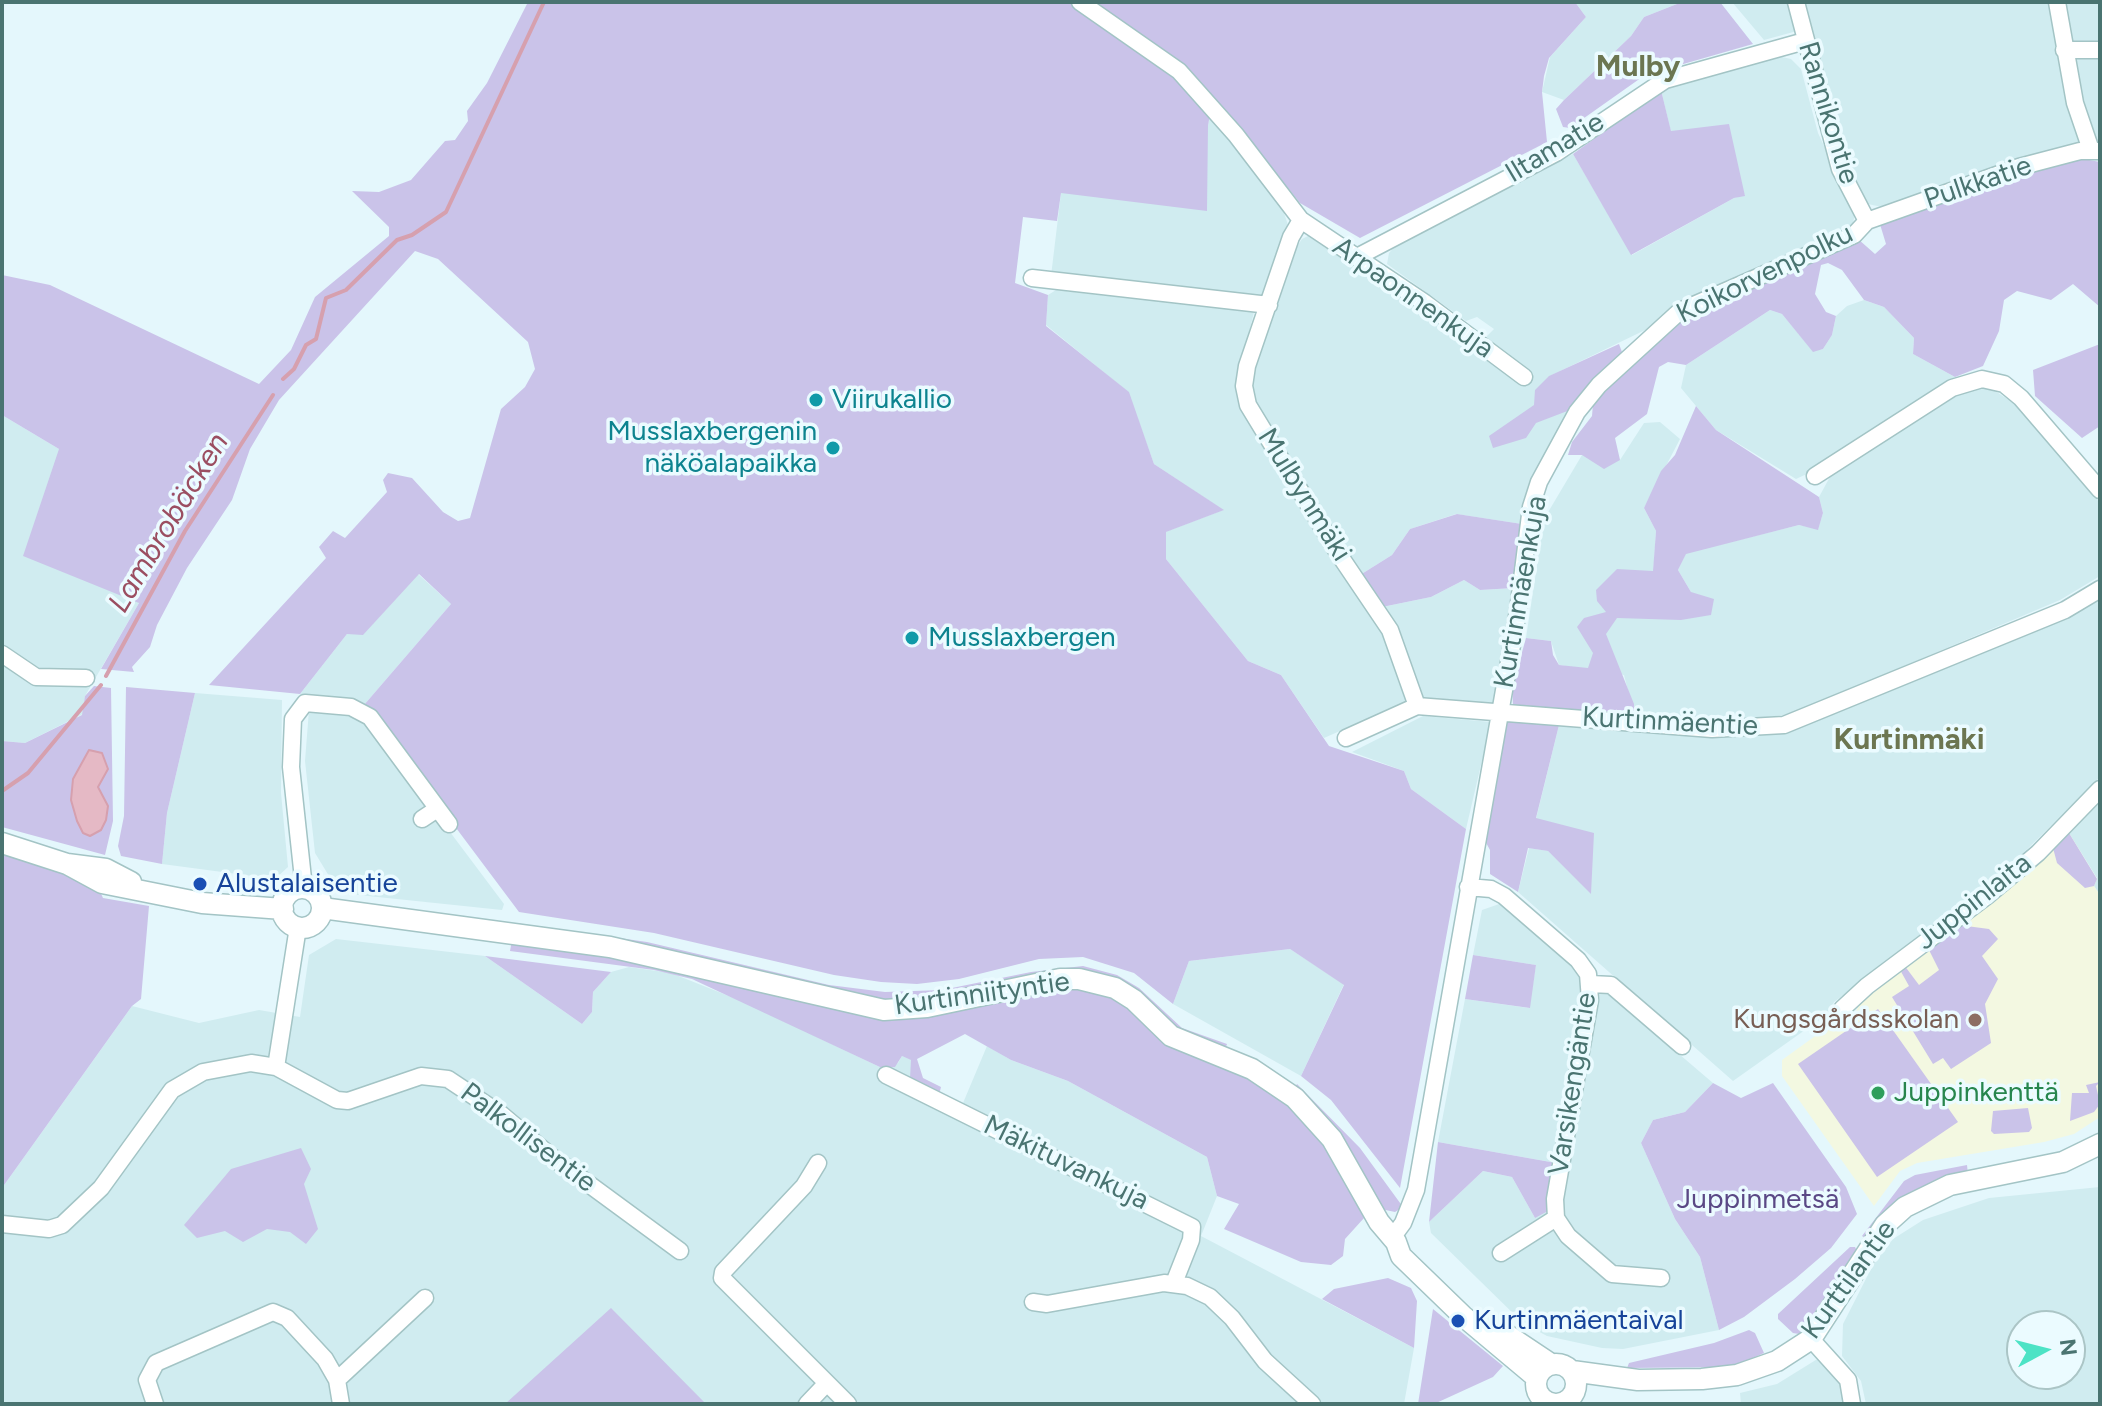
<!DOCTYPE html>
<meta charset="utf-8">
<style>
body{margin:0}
#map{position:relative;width:2102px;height:1406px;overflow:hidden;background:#e4f7fc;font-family:Figtree,sans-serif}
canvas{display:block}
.frame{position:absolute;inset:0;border:4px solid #4a7471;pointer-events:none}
.north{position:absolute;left:2006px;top:1310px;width:80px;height:80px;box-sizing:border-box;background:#ebfbff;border:2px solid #abc5c6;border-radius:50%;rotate:83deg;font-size:22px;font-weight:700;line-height:32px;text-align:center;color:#4a7471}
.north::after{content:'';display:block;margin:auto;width:28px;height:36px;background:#4ce3c5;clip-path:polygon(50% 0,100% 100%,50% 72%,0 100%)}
</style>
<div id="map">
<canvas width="2102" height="1406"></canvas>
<div class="frame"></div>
<div class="north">N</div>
</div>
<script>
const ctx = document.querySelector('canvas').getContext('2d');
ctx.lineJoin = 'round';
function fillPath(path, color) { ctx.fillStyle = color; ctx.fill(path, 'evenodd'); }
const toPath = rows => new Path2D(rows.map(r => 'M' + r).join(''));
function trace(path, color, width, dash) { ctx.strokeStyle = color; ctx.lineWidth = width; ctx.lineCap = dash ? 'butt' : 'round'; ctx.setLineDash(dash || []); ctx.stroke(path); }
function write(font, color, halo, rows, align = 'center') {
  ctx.font = font + ' Figtree,sans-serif'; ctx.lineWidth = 7; ctx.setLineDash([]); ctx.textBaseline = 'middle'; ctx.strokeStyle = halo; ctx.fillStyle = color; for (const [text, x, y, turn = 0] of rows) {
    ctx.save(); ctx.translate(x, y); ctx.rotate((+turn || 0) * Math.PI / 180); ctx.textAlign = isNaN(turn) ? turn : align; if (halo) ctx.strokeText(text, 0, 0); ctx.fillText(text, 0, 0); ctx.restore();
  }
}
const residential = toPath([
 [1575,2,1682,2,1644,17,1631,36,1564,100,1542,92,1550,57,1586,17],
 [1732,2,1790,2,1797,31,1764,40],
 [1801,2,2050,2,2068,104,2082,143,1882,207,1863,203,1846,167],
 [2064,2,2100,2,2100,44,2070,41],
 [2071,55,2100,57,2100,142,2092,140],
 [1782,57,1791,59,1801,69,1818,133,1855,212,1852,230,1550,376,1570,410,1533,479,1522,524,1456,514,1410,529,1392,555,1360,575,1254,403,1250,385,1253,367,1292,254,1302,239,1312,234,1488,342,1487,336,1494,329,1477,317,1466,321,1387,264,1389,253,1396,245,1573,154,1632,255,1734,198,1745,195,1671,132,1661,90,1680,81],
 [1210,114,1282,207,1289,228,1266,293,1246,300,1051,276,1061,193,1208,126],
 [1056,290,1254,312,1238,379,1241,401,1272,464,1386,638,1408,701,1324,738,1281,675,1248,661,1166,559,1165,532,1223,510,1154,464,1128,392,1046,325,1048,295],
 [1864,300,1884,307,1914,338,1913,354,1955,377,1826,465,1796,479,1716,430,1681,388,1686,365,1770,310,1782,314,1813,351,1823,349,1832,335,1836,316,1847,306],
 [1971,388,1992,389,2015,404,2100,503,2100,576,2060,600,1791,714,1745,720,1634,714,1624,675,1559,665,1551,641,1526,638,1544,519,1582,455,1620,460,1644,423,1660,422,1680,439,1644,508,1656,531,1652,594,1691,592,1678,570,1686,553,1799,525,1818,529,1823,513,1819,497,1831,475,1952,396],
 [2,415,59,449,139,603,85,696,83,714,25,743,2,741],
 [418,574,451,604,364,705,302,697,300,694,347,634,363,634],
 [1464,580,1480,590,1514,588,1495,705,1421,700,1382,607,1431,597],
 [2100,597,2100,777,1986,890,1834,1002,1829,1013,1733,1081,1518,892,1529,848,1548,851,1591,893,1536,819,1560,721,1750,735,1786,731,2041,628],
 [195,693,282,700,281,793,288,867,275,879,162,864,167,813],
 [309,710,354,713,369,724,504,904,502,910,349,894,337,889,315,853,305,761],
 [1423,716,1491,722,1466,829,1411,789,1404,771,1352,752],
 [2100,800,2100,895,2094,886,2097,878,2069,833],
 [1502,903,1713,1083,1685,1112,1653,1120,1641,1143,1675,1219,1700,1257,1719,1330,1623,1349,1602,1348,1547,1336,1523,1323,1431,1233,1429,1222,1483,1171,1512,1177,1535,1218,1556,1163,1438,1142,1465,999,1529,1008,1536,965,1473,955,1482,910],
 [336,939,485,956,582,1024,592,1012,593,992,611,972,629,967,671,973,739,1000,882,1068,898,1063,902,1056,912,1060,913,1083,963,1103,987,1046,1011,1060,1068,1081,1207,1157,1217,1196,1201,1236,1414,1348,1404,1404,2,1404,2,1188,132,1006,199,1023,259,1010,300,1017,309,955],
 [1290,949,1344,984,1301,1076,1173,1004,1189,961],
 [2100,1187,2100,1404,1866,1404,1861,1381,1842,1356,1843,1324,1873,1265,1893,1239,1923,1220,1989,1198],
 [2022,1326,2070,1326,2070,1374,2022,1374],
 [1819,1358,1843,1383,1848,1404,1741,1404,1740,1393,1777,1384]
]);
const education = toPath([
 [2069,833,2097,879,2094,886,2100,895,2100,1117,2074,1134,2044,1142,1917,1163,1900,1171,1874,1206,1782,1076,1782,1060,1836,1021,1852,1020,1862,998,2038,863]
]);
const green = toPath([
 [528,2,1575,2,1586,17,1549,58,1544,76,1542,92,1547,142,1360,238,1300,203,1221,105,1210,114,1208,126,1207,211,1061,193,1057,221,1023,217,1015,283,1048,295,1046,326,1129,392,1154,464,1224,510,1166,532,1166,559,1248,661,1281,675,1329,746,1404,771,1411,789,1466,829,1400,1188,1331,1100,1301,1076,1344,985,1290,949,1189,961,1173,1004,1134,973,1083,957,1039,959,959,979,917,984,881,982,834,975,654,933,519,912,364,705,451,604,419,574,363,635,347,634,300,694,209,685,326,558,319,547,333,531,345,538,387,492,383,480,388,473,412,478,443,512,458,521,470,518,501,409,525,387,535,369,528,342,438,259,415,251,279,400,250,449,232,500,187,568,157,625,150,647,132,667,134,672,101,669,139,603,23,556,59,449,2,415,2,275,50,285,259,384,291,350,315,297,389,236,389,227,352,191,379,192,411,180,445,141,455,140,468,121,467,111,487,83],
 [1682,2,1720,2,1753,44,1645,75,1570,128,1563,127,1556,109,1564,100,1631,36,1644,17],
 [1661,90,1671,131,1729,124,1745,196,1734,198,1631,255,1573,154],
 [2068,156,2100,162,2100,307,2073,284,2051,300,2017,291,2004,300,1999,331,1983,366,1955,377,1913,354,1914,338,1884,307,1864,300,1842,270,1828,263,1821,265,1815,294,1826,312,1836,316,1832,335,1823,349,1813,352,1782,314,1770,310,1686,365,1668,362,1659,367,1647,414,1615,438,1620,460,1604,469,1582,455,1568,455,1572,442,1592,416,1593,404,1678,318,1858,239,1875,254,1886,244,1879,221],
 [1619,344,1622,352,1570,410,1536,423,1526,438,1493,448,1489,436,1534,405,1535,390,1549,376],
 [2100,344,2100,426,2082,438,2035,396,2033,370],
 [1696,406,1716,430,1819,497,1823,513,1818,530,1799,525,1686,554,1678,570,1691,592,1714,599,1711,615,1681,620,1617,618,1606,634,1634,704,1634,714,1513,705,1512,688,1526,638,1551,641,1553,655,1559,665,1588,668,1593,653,1577,627,1584,618,1606,612,1597,601,1596,590,1617,569,1653,571,1656,531,1644,508,1661,471,1675,455],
 [1457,514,1522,524,1514,588,1480,590,1464,580,1431,597,1382,607,1360,575,1392,555,1410,529],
 [94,686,111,688,113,821,105,855,2,827,2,741,25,743,82,715,85,696],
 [126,687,195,693,167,813,162,864,121,856,118,846,124,816],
 [1507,721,1560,721,1536,818,1594,833,1591,894,1548,851,1528,848,1518,892,1490,874,1490,850,1484,839],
 [2069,833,2097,879,2094,886,2085,888,2057,863,2053,848],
 [2,851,97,885,103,898,149,906,141,999,132,1006,2,1188],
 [516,923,647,942,829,985,885,992,942,990,1031,972,1083,966,1117,975,1139,988,1182,1028,1227,1044,1225,1050,1193,1040,1115,981,900,1005,516,927],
 [1959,925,1989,929,1998,939,1982,956,1998,979,1985,1004,1991,1043,1951,1069,1943,1058,1933,1064,1892,997,1909,986,1899,968,1904,965,1919,985,1939,970,1928,948],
 [512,940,632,959,842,1008,1064,986,1101,991,1274,1090,1315,1128,1364,1218,1345,1239,1343,1256,1331,1265,1301,1262,1224,1229,1239,1204,1217,1196,1207,1157,1068,1081,1011,1060,965,1034,917,1059,923,1078,941,1087,939,1095,910,1079,911,1060,902,1056,895,1067,882,1068,692,979,654,970,510,951],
 [1473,955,1536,965,1530,1008,1465,999],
 [485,956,611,972,593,992,592,1012,582,1024],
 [1878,1009,1958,1122,1877,1177,1798,1064],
 [2100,1082,2096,1086,2100,1104,2094,1112,2070,1121,2072,1093,2089,1093,2086,1085],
 [1713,1083,1741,1098,1773,1083,1846,1187,1857,1214,1831,1248,1795,1279,1744,1317,1719,1330,1700,1257,1675,1219,1641,1143,1653,1120,1685,1112],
 [1297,1084,1360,1148,1403,1207,1395,1212,1381,1209,1294,1089],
 [2028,1108,2032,1128,2029,1132,1994,1134,1991,1131,1993,1111],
 [1438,1142,1556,1163,1548,1211,1535,1218,1512,1177,1483,1171,1429,1222],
 [301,1148,311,1169,304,1184,318,1229,306,1244,290,1232,267,1229,243,1242,225,1231,197,1238,184,1225,231,1169],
 [1967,1165,1968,1175,1866,1239,1862,1236,1904,1181,1915,1175],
 [1850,1247,1855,1247,1858,1253,1803,1329,1799,1334,1793,1333,1778,1319,1778,1314],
 [1388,1278,1411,1288,1417,1301,1414,1348,1322,1299,1334,1289],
 [611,1308,706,1404,505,1404],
 [1433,1309,1503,1366,1493,1377,1434,1404,1418,1404],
 [1749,1330,1755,1333,1764,1353,1732,1367,1627,1368,1629,1363,1714,1343]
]);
const water = toPath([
 [89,750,102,753,108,769,98,787,108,806,106,820,101,830,90,836,83,833,77,821,71,800,73,779,89,750]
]);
const stream = toPath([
 [283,379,294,369,306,345,316,339,326,298,346,290,397,240,412,235,446,212,544,2],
 [106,676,185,531,273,395],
 [2,791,28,773,101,685]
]);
const minor = toPath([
 [1080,2,1179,71,1236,135,1301,220,1291,237,1247,366,1244,386,1248,405,1338,553,1390,630,1417,706],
 [1796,2,1840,169,1867,221],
 [2057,2,2075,103,2091,150],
 [2064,50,2100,50],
 [1301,220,1425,303,1524,377],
 [1867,221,2019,167,2080,151,2100,151],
 [1357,257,1556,153,1665,80,1805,41],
 [1032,278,1269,305],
 [1815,476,1952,388,1982,379,2004,384,2021,398,2100,490],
 [2,654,36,677,86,678],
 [1417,706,1712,729,1784,725,2065,610,2100,589],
 [1346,738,1417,706],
 [422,819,437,809],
 [1468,887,1491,889,1504,896,1578,960,1588,974,1590,1000,1555,1199,1556,1218,1568,1236,1612,1274,1661,1278],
 [304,888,291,767,293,719,305,703,351,707,370,717,449,824],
 [1591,984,1611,985,1682,1046],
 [1842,1009,1867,986,1987,896,2038,853,2100,789],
 [276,1067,298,927],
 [886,1075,1192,1227,1191,1240,1174,1283],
 [818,1163,804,1186,723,1272,722,1278,848,1404],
 [2,1224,49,1229,62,1225,101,1188,172,1090,203,1072,251,1063,276,1067,337,1100,348,1101,421,1076,448,1079,502,1115,552,1157,680,1251],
 [1392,1238,1403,1223,1416,1190,1518,611,1531,507,1539,482,1577,412,1599,385,1680,311,1854,235,1867,221],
 [1501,1253,1556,1218],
 [1033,1302,1047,1304,1164,1283,1187,1286,1210,1297,1232,1318,1265,1361,1312,1404],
 [1811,1339,1848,1380,1852,1404],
 [337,1380,425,1298],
 [155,1404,147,1380,156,1363,273,1312,287,1318,325,1359,337,1380,341,1404],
 [807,1404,826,1384]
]);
const tertiary = toPath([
 [2,843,67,864,106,869,131,882],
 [67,864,102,883,202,903,283,909],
 '282 908a20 20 0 1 1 40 0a20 20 0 1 1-40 0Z',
 [322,908,610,947,884,1010,927,1007,1060,979,1079,979,1115,988,1134,1000,1171,1036,1252,1069,1295,1098,1332,1139,1379,1222,1396,1242,1401,1256,1463,1316,1537,1378],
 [1506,1334,1551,1364],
 '1536 1384a20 20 0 1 1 40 0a20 20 0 1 1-40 0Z',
 [1572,1371,1638,1380,1702,1379,1737,1375,1777,1361,1811,1339,1885,1225,1905,1207,1950,1185,2063,1162,2100,1144]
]);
const markers = [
 [816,400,8,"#0f9aa8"],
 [833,448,8,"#0f9aa8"],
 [912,638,8,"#0f9aa8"],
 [200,884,8,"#1a4fb4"],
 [1975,1020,8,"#8d6e63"],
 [1878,1093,8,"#2e9e5b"],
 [1458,1321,8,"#1a4fb4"]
];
const streetNames = [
 ["Rannikontie",1828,113,73],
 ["Iltamatie",1555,148,-31],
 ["Pulkkatie",1978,183,-19],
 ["Koikorvenpolku",1765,274,-26],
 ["Arpaonnenkuja",1413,298,35],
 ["Mulbynmäki",1304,495,58],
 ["Kurtinmäenkuja",1521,592,-80],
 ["Kurtinmäentie",1670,722,3],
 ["Juppinlaita",1974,902,-38],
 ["Kurtinniityntie",982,994,-8],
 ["Varsikengäntie",1573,1084,-81],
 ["Palkollisentie",528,1138,37],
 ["Mäkituvankuja",1066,1163,26],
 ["Kurttilantie",1849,1280,-54]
];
const cultureNames = [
 ["Viirukallio",832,400],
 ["Musslaxbergenin",817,432,"right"],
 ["näköalapaikka",817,464,"right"],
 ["Musslaxbergen",928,638]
];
const transitNames = [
 ["Alustalaisentie",216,884],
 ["Kurtinmäentaival",1474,1321]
];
const educationNames = [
 ["Kungsgårdsskolan",1959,1020]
];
const leisureNames = [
 ["Juppinkenttä",1894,1093]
];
const parkNames = [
 ["Juppinmetsä",1758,1200]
];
const neighbourhoodNames = [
 ["Mulby",1638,67],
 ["Kurtinmäki",1909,740]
];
const waterNames = [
 ["Lambrobäcken",169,523,-59]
];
fillPath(residential, '#d0ecf0');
fillPath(education, '#f3f8e1');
fillPath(green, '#cac3e9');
fillPath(water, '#e5b9c5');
trace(water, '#d6a0ae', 2);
trace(stream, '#d6a0ae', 4);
trace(minor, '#a3c4c5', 19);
trace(tertiary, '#a3c4c5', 23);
trace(minor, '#fff', 16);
trace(tertiary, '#fff', 20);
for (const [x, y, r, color] of markers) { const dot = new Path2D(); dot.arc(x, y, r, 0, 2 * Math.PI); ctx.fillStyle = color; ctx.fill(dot); trace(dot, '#ebfbff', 3); }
write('28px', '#4a7471', '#ebfbff', streetNames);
write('28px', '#0d838f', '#ebfbff', cultureNames, 'left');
write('28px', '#164399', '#ebfbff', transitNames, 'left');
write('28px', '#785e54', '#ebfbff', educationNames, 'right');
write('28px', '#27864d', '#ebfbff', leisureNames, 'left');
write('28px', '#5a4885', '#ebfbff', parkNames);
write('bold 30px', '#6c7651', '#ebfbff', neighbourhoodNames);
write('italic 30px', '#9b4e61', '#ebfbff', waterNames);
</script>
